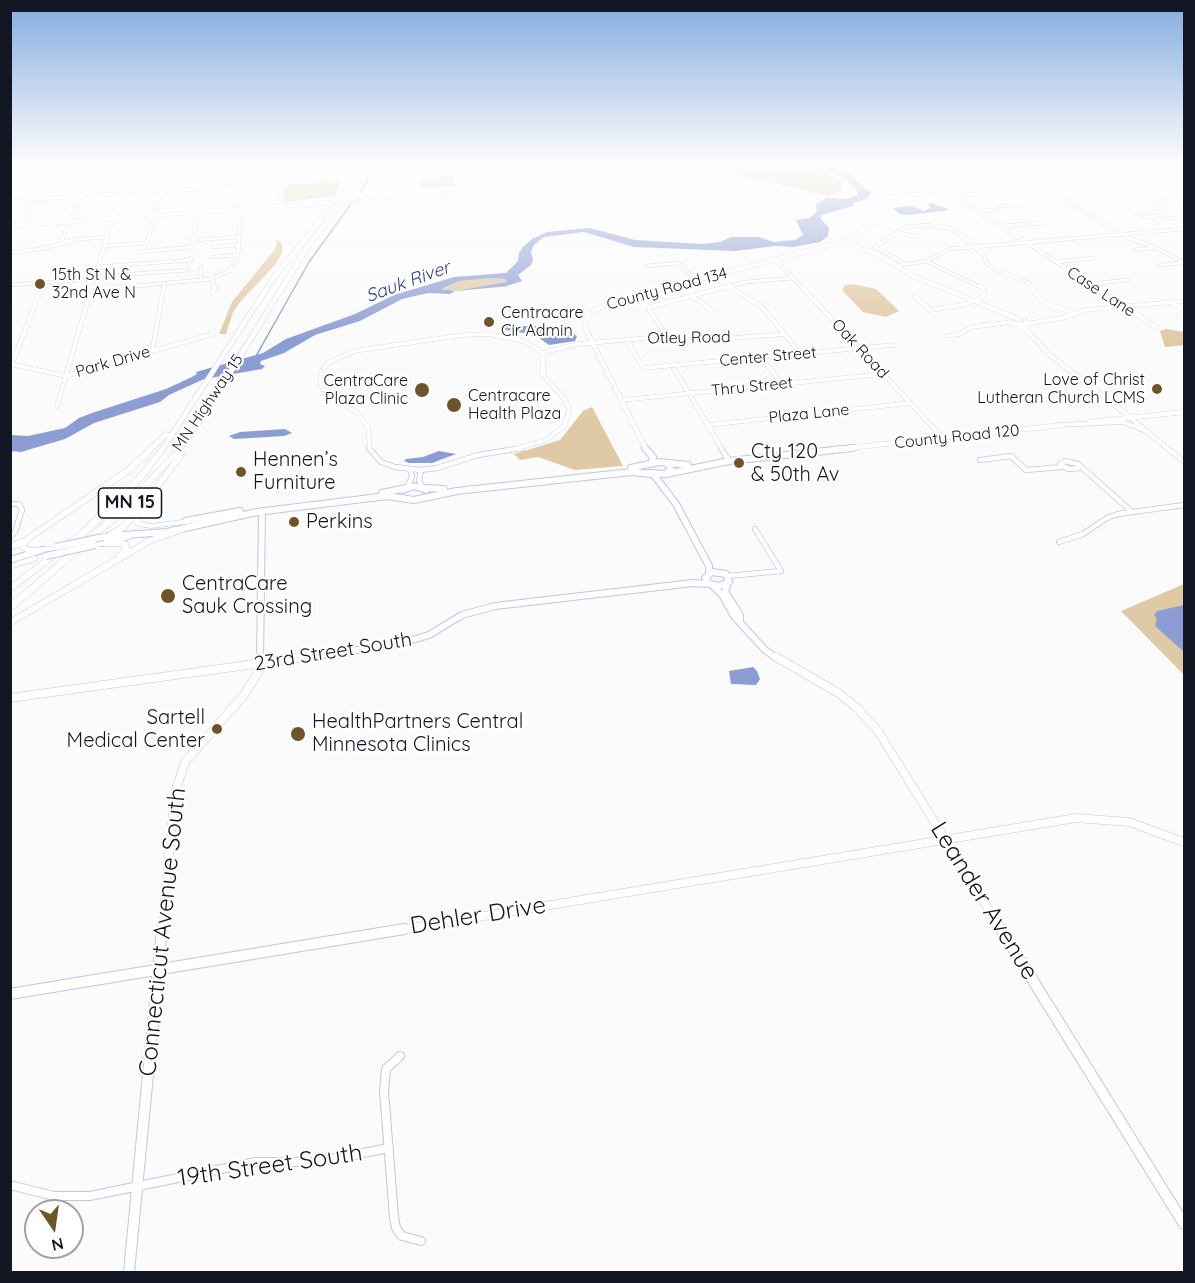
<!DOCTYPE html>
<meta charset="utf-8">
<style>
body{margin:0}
#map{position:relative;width:1195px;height:1283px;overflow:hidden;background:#fbfbfb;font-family:Quicksand,sans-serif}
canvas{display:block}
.frame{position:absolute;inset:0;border:12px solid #131723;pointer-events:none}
.north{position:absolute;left:24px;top:1199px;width:60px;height:60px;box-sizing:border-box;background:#fff;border:2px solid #a1a2a7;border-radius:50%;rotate:167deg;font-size:16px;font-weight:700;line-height:24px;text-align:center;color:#131723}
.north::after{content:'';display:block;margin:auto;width:21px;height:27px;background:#6e5426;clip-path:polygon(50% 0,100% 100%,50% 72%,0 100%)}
</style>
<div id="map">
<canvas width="1195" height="1283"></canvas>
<div class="frame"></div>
<div class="north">N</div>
</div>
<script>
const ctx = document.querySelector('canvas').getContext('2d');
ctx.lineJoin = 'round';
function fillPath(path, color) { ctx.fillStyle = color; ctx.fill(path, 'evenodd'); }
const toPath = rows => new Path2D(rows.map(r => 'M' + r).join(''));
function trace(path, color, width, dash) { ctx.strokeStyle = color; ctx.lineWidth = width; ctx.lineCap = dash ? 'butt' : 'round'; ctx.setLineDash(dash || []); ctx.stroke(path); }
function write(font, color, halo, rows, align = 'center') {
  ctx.font = font + ' Quicksand,sans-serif'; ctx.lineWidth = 4.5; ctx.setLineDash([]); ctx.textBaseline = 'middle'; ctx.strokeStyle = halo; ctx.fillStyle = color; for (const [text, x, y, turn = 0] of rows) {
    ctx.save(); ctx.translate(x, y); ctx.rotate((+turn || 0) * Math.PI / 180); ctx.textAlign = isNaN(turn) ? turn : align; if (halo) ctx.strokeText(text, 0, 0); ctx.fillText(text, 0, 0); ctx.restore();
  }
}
const green = toPath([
 [728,163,806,163,841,180,842,190,829,196,742,176],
 [454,175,455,186,421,188,420,185,423,179],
 [341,180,335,196,284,202,284,184],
 [275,238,282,244,282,253,275,265,240,302,233,312,226,334,219,334,232,302,275,249,277,244],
 [492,278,505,279,507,282,457,291,441,289,459,281],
 [853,284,876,289,899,311,886,317,863,312,842,290,844,286],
 [1166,329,1184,332,1184,345,1165,347,1160,331],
 [592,407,623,466,575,470,538,457,520,460,514,454,560,440,583,411],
 [1184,584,1184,675,1121,611]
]);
const water = toPath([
 [809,163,826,163,849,174,871,193,867,199,853,203,853,206,821,215,821,219,829,228,828,236,820,242,793,247,775,246,736,251,634,247,584,232,544,237,534,245,531,252,533,260,531,265,518,275,522,281,506,286,510,286,455,291,450,294,428,293,402,299,360,321,315,335,284,353,261,361,260,364,265,366,262,369,204,379,169,395,160,402,94,423,65,439,21,452,11,451,10,435,28,436,65,428,79,418,92,413,166,389,192,377,197,374,196,372,263,353,286,339,355,314,394,295,454,277,506,273,518,261,519,253,523,247,532,239,547,232,590,228,635,240,702,244,720,242,731,237,759,237,774,242,795,240,803,235,796,220,810,218,817,211,816,204,827,198,846,199,858,195,855,188,845,179],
 [492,278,505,279,507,282,455,291,441,289,459,281],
 [932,203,950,210,907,215,900,214,893,208,911,206,924,211,930,208,928,204],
 [507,326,558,326,577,336,575,341,549,345,535,335,501,329],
 [285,429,292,433,284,436,251,438,234,439,229,436,240,432],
 [439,451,456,454,432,463,409,463,404,461,406,459,423,457],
 [1184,605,1184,652,1155,626,1157,619,1154,615,1157,611],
 [753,667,757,671,760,679,756,685,731,684,729,671]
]);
const stream = toPath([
 [361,192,368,180,366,163],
 [256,356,309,262,351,204]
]);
const minorFar3 = toPath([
 [280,163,281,208],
 [1092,163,1090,172,1102,182,1129,196,1184,218],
 [866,172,961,174,986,172,1039,180],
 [1000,173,1013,163],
 [10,177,20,163],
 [10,178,258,163],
 [1137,180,1172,191,1172,194,1162,201,1150,203],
 [1032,186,1048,190,1128,238,1157,248,1184,263],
 [1170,190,1184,189],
 [877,193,955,196,1015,191,1032,186,1057,169,1103,167],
 [955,196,1096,288],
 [10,201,319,181,318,163],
 [980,211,1017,208],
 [1135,213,1148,217,1184,214],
 [24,225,57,163],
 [1002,226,1042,223],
 [896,232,918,237],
 [193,240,239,237],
 [67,242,62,239,95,163],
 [104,246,147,243,170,163],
 [213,247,238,245],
 [875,247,906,227,928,225,948,228,957,232,984,255,986,262,992,268,1029,283,1032,288],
 [875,247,906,264],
 [1134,250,1153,248],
 [139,252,192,247,206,165],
 [10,253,40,249,79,239,106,237],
 [212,257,238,255],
 [776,260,802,288],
 [926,261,982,288],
 [1056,262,1093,258],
 [1159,265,1182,263],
 [646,266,679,263,695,281],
 [895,266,926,261,950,249,1184,229],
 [97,267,190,260],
 [94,277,187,270,191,258],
 [211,279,216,288],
 [200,280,201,267],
 [1090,284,1128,280],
 [10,285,94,279],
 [42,288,44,282],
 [92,288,112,219],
 [114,288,211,279,229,271,238,256,243,163],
 [164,288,165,283],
 [723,288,746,282,793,278]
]);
const minorFar2 = toPath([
 [801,286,943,438],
 [1031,286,1042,302,1073,313],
 [1093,286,1157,328],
 [730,287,762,307,801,354],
 [90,290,130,286],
 [213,293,215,286],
 [650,293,666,303],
 [914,296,930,310,962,305,983,297,985,292,981,286],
 [692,297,705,304,712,311,712,315],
 [1172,303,1184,311],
 [1026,324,1062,318,1085,310,1184,301],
 [666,336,649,309,650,307,729,286],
 [946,336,959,334,972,327,1011,322],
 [627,340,643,368,894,345],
 [152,352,164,286],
 [541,353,577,344,683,335,734,338,785,334],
 [761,357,782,384],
 [10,364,66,376,212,334,213,331],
 [12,364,42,286],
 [672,365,722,449],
 [622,400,883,374],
 [57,406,92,286],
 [708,425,910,403],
 [370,449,368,427,359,414,327,393,320,384,321,372,328,363,354,351,463,335,489,334,523,341,537,349,543,355,543,375,565,400,569,409,565,425,546,440,514,449]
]);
const minorFar1 = toPath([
 [369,448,381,462,395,467,421,470,437,468,478,455,522,448],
 [721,448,729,461],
 [980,460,1011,456,1026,470,1062,467],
 [1080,468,1068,469,1060,464,1065,461,1078,464,1131,511],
 [421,470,419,481,423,488],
 [407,487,412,477,410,469],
 [10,504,19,504,22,510,15,532,10,537],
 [1059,542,1083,534,1107,518,1118,514,1184,505],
 [728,576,781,571,755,529]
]);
const minor = toPath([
 [400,1056,386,1069,384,1091,394,1217,396,1228,402,1236,421,1241],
 [10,1185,54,1196,90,1196,256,1162,317,1162,389,1148]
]);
const tertiaryFar4 = toPath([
 [112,219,132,163],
 [10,226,336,202],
 [842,242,868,228,876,222,881,213,882,203,860,163],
 [850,244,881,256,913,276,942,288],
 [667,288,838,243]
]);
const tertiaryFar3 = toPath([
 [938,286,1020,320],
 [1011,323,1022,325,1026,322],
 [1018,325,1026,330,1050,355,1130,417],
 [1089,422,1184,412],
 [646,449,586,330,585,323,590,313,609,303,673,286],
 [839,449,1063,425]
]);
const tertiaryFar2 = toPath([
 [645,448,653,457,651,463],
 [649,464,659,462,688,465],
 [631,468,649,464],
 [649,473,666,474,671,469,667,464],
 [666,474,729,461,853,448],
 [654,475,676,504,709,566,709,573],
 [424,488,444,489],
 [403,490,414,486,426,490],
 [382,493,406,488],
 [186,521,240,511],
 [109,536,167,532,257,512,387,496,414,500,457,491,631,472,652,474],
 [102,543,129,536],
 [10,560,42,550],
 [712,572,726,574,729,582,719,586,709,584,705,578,712,572],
 [728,583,725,591,740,615,740,620],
 [712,585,723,596,734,616,765,650,778,659],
 [260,659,262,511],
 [294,659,399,644,429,635,462,615,495,606,693,583,709,584]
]);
const tertiaryFar1 = toPath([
 [776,657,837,692,857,708,878,731,1002,931],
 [10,698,305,657],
 [162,931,175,792,185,762,244,695,258,673,260,657],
 [394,931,1076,818,1129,822,1184,842]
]);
const tertiary = toPath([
 [1001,929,1184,1224],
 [10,994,404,929],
 [129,1272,162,929]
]);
const secondary = toPath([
 [544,163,548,163,546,169,534,180,508,189,335,204,333,203,335,202,507,187,532,178,542,169,544,163],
 [1146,163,1152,163,1184,170,1184,172,1146,163],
 [1130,415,1184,459,1184,464,1182,463,1145,433,1123,424,1058,427,1055,425,1058,423,1124,420,1136,425,1127,417,1130,415]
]);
const trunk = toPath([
 [348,163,352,163,353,179,343,196,341,197,339,196,349,179,348,163],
 [355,163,359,163,361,177,355,190,310,247,204,420,181,451,186,453,145,508,140,519,143,522,151,524,190,519,194,521,193,523,151,528,137,526,133,521,125,530,108,539,102,539,101,537,119,526,137,509,174,459,126,512,13,610,10,610,10,603,120,508,178,447,198,419,305,246,351,190,357,177,355,163],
 [305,205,327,206,329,207,322,219,323,221,277,277,165,450,142,481,86,535,10,592,10,585,80,531,136,477,160,448,168,436,132,472,32,539,26,546,30,548,50,547,54,549,53,551,28,553,18,547,10,550,10,544,24,538,126,468,165,432,170,433,272,276,315,224,324,208,307,207,305,205],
 [180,527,186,527,187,529,186,531,152,543,10,626,10,619,117,556,116,555,122,549,121,546,97,546,96,544,97,542,124,541,127,541,130,549,146,539,180,527],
 [34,556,37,556,38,558,37,560,10,569,10,564,34,556]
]);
const tertiaryBridge = toPath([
 [56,547,103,537],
 [46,556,95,545]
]);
const markers = [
 [40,284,6,"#6e5426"],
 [489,322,6,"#6e5426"],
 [1157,389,6,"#6e5426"],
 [422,390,8,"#6e5426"],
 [454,405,8,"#6e5426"],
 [739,463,6,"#6e5426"],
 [241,472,6,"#6e5426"],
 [294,522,6,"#6e5426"],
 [168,596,8,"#6e5426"],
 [217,729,6,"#6e5426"],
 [298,734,8,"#6e5426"]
];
const farPoinames = [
 ["15th St N &",52,275],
 ["32nd Ave N",52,293],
 ["Centracare",501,313],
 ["Cir Admin",501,331],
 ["Love of Christ",1145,380,"right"],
 ["Lutheran Church LCMS",1145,398,"right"],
 ["CentraCare",408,381,"right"],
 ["Plaza Clinic",408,399,"right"],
 ["Centracare",468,396],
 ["Health Plaza",468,414]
];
const farStreetnames = [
 ["County Road 134",667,289,-15],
 ["Case Lane",1101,292,33],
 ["Otley Road",689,338,-1],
 ["Oak Road",860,349,47],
 ["Center Street",768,357,-5],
 ["Park Drive",113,362,-16],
 ["Thru Street",752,387,-6],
 ["MN Highway 15",208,403,-56],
 ["Plaza Lane",809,414,-6],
 ["County Road 120",957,437,-6]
];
const farWaternames = [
 ["Sauk River",408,282,-20]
];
const shields = [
 [130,503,63]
];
const shieldNames = [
 ["MN 15",130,503]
];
const poiNames = [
 ["Cty 120",751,452],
 ["& 50th Av",751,475],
 ["Hennen’s",253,460],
 ["Furniture",253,483],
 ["Perkins",306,522],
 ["CentraCare",182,584],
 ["Sauk Crossing",182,607],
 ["Sartell",205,718,"right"],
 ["Medical Center",205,741,"right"],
 ["HealthPartners Central",312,722],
 ["Minnesota Clinics",312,745]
];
const streetNames = [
 ["23rd Street South",333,652,-9]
];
const nearStreetnames = [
 ["Leander Avenue",984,901,58],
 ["Dehler Drive",478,916,-9],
 ["Connecticut Avenue South",163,932,-84],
 ["19th Street South",270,1166,-8]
];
fillPath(green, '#e0c9a5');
fillPath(water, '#8c9dd3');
trace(stream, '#8c9dd3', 1.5);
trace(minorFar3, '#bcc7e9', 4);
trace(minorFar2, '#bcc7e9', 4.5);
trace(minorFar1, '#bcc7e9', 6);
trace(minor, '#bcc7e9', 10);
trace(tertiaryFar4, '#bcc7e9', 4.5);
trace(tertiaryFar3, '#bcc7e9', 5);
trace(tertiaryFar2, '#bcc7e9', 8);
trace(tertiaryFar1, '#bcc7e9', 9);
trace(tertiary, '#bcc7e9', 12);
trace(secondary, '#bcc7e9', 1);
trace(trunk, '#bcc7e9', 1);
trace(minorFar3, '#fff', 3);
trace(minorFar2, '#fff', 4);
trace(minorFar1, '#fff', 4.5);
trace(minor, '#fff', 8);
trace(tertiaryFar4, '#fff', 4);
trace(tertiaryFar3, '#fff', 4.5);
trace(tertiaryFar2, '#fff', 6);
trace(tertiaryFar1, '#fff', 8);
trace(tertiary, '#fff', 10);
fillPath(secondary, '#fff');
fillPath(trunk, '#fff');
trace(tertiaryBridge, '#bcc7e9', 8, []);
trace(tertiaryBridge, '#fff', 6);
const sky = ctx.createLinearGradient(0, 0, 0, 343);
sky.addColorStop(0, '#83abe0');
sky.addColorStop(0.48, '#fdfdfd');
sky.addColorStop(1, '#fdfdfd00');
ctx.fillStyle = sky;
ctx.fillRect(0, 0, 1195, 343);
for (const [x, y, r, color] of markers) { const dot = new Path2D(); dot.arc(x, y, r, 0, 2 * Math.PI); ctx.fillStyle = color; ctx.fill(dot); trace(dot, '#fff', 2); }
write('16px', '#131723', '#fff', farPoinames, 'left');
write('16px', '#131723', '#fff', farStreetnames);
write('italic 18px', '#324284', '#fff', farWaternames);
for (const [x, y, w] of shields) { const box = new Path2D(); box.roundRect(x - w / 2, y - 15, w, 30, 4.5); ctx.fillStyle = '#fff'; ctx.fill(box); trace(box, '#131723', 1.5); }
write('bold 18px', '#131723', null, shieldNames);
write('20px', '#131723', '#fff', poiNames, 'left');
write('20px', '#131723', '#fff', streetNames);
write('24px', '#131723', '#fff', nearStreetnames);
</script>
